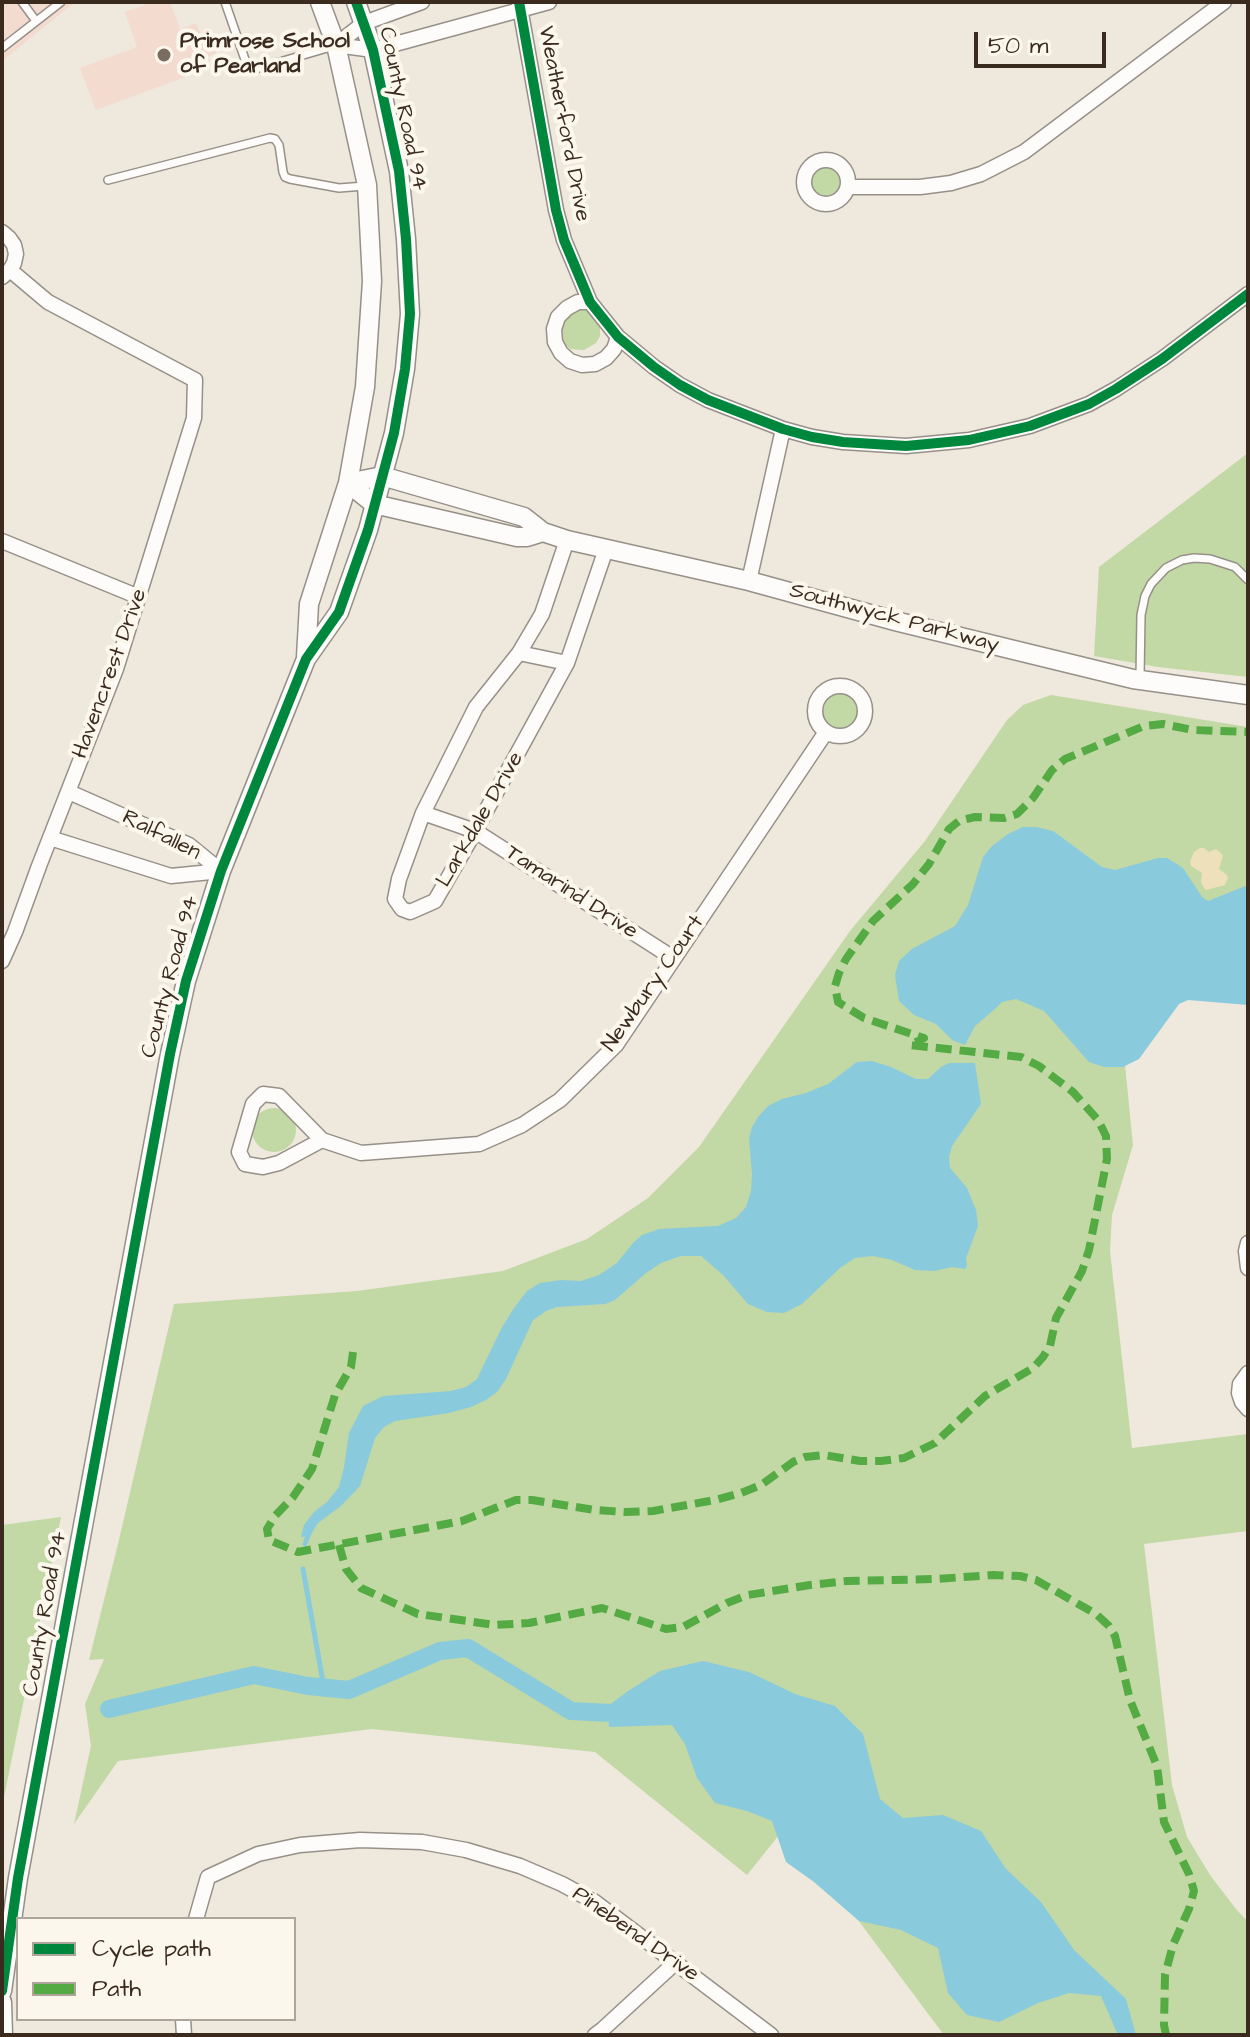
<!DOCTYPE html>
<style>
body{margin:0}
#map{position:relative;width:1250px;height:2037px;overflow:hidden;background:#efe8dd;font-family:"Architects Daughter",sans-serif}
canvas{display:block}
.frame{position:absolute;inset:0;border:4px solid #3b2a1e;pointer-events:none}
.legend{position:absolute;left:16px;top:1917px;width:280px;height:104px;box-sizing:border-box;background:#fbf7ec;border:2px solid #aea59a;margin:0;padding:10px 14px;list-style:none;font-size:24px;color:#3b2a1e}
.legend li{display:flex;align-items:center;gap:16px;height:40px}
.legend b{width:40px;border:2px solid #aea59a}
.scale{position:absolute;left:974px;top:32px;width:132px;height:36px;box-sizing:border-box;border:4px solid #3b2a1e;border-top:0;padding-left:10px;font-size:24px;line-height:28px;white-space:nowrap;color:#3b2a1e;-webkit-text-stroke:6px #fbf7ec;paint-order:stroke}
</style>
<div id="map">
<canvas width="1250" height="2037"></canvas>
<div class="frame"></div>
<ul class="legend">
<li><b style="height:10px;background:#00873e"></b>Cycle path</li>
<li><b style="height:10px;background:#55ab43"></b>Path</li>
</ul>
<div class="scale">50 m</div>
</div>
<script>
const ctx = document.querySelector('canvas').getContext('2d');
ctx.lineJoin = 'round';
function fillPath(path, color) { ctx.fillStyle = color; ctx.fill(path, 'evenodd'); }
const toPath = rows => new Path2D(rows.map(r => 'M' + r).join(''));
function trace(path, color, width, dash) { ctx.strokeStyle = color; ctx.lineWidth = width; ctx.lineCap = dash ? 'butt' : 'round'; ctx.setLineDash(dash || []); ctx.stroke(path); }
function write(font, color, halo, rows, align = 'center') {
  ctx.font = font + ' "Architects Daughter",sans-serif'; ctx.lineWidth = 8; ctx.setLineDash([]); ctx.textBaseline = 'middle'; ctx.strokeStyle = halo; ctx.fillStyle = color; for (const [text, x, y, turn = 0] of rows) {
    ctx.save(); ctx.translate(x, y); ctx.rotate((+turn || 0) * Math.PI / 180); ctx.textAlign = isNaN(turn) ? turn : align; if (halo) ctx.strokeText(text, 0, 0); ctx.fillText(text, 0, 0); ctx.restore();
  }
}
const built = toPath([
 [2,2,75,2,2,61],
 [153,2,170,2,180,29,196,23,200,33,208,30,216,53,208,57,212,67,96,110,80,68,137,47,125,12]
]);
const green = toPath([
 '804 180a22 22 0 1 1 44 0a22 22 0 1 1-44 0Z',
 [576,307,591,310,600,321,600,336,596,343,584,350,570,349,560,339,559,319],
 [1248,453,1248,677,1158,667,1094,656,1099,567],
 '819 709a22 22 0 1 1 44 0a22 22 0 1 1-44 0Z',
 [1051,695,1248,727,1248,928,1117,985,1133,1145,1112,1215,1110,1251,1132,1448,1248,1434,1248,1531,1144,1544,1172,1785,1187,1837,1210,1875,1236,1909,1248,1922,1248,2035,944,2035,787,1825,747,1875,595,1752,372,1729,118,1761,74,1824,91,1746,85,1704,104,1659,89,1660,118,1544,174,1304,357,1291,503,1271,587,1239,648,1198,699,1147,850,931,925,841,1007,720,1023,705],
 '252 1130a22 22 0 1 1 44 0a22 22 0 1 1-44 0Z',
 [61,1517,2,1807,2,1525]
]);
const sand = toPath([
 [1200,848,1204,848,1209,852,1216,849,1221,853,1223,856,1219,869,1227,875,1228,878,1225,885,1206,890,1204,888,1201,882,1202,873,1191,866,1190,861,1194,852]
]);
const water = toPath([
 [1023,827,1036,827,1053,831,1102,867,1115,870,1158,858,1167,858,1183,868,1202,897,1208,901,1248,885,1248,1005,1188,1000,1179,1004,1139,1059,1123,1067,1104,1067,1089,1062,1044,1011,1016,999,1002,1002,996,1008,975,1026,965,1045,952,1040,936,1024,914,1015,899,1001,895,975,899,961,912,949,955,926,968,905,983,857,992,846,1008,834],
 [872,1061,891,1067,916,1079,928,1079,941,1067,949,1063,975,1063,981,1104,952,1146,949,1157,950,1168,967,1188,976,1210,978,1226,966,1258,967,1266,965,1269,952,1267,934,1271,915,1270,892,1260,873,1256,855,1258,840,1268,802,1304,784,1313,767,1312,748,1304,723,1275,701,1256,681,1256,661,1263,646,1273,615,1300,605,1304,557,1307,546,1311,533,1320,506,1379,497,1392,486,1400,471,1407,449,1413,395,1421,384,1427,375,1438,360,1486,341,1506,318,1523,310,1536,301,1537,304,1525,314,1512,327,1502,339,1487,344,1467,349,1433,363,1406,383,1396,451,1391,466,1387,477,1379,501,1329,514,1308,527,1291,540,1283,561,1280,581,1281,599,1275,617,1263,633,1243,642,1235,659,1229,718,1226,736,1218,746,1207,751,1191,752,1174,749,1139,752,1127,758,1117,768,1106,782,1099,806,1093,828,1084,857,1062],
 [703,1661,749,1672,795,1694,835,1706,863,1734,880,1799,903,1818,943,1815,981,1831,1006,1869,1041,1902,1074,1950,1126,1999,1136,2035,1118,2035,1101,1996,1069,1993,1038,2003,999,2022,967,2015,948,1993,938,1948,901,1930,859,1921,814,1882,786,1862,772,1821,747,1811,715,1803,697,1778,685,1744,672,1725,609,1727,608,1706,628,1691,660,1671]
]);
const stream = toPath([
 [305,1544,309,1533],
 [303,1569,324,1688]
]);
const canal = toPath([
 [109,1709,254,1675,308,1686,349,1690,440,1651,468,1648,571,1711,631,1714]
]);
const service = toPath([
 [22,2,36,21],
 [225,2,249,71,334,46],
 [2,48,61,2],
 [108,180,270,138,275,139,279,145,283,172,285,177,290,179,339,188,365,186],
 [1140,677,1141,615,1145,596,1151,584,1166,568,1182,560,1194,558,1210,559,1235,567,1248,580]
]);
const minor = toPath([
 [519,2,556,210,564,240,590,302,618,337,654,367,680,385,708,400,783,429,812,437,843,442,906,446,969,440,1030,426,1089,404,1116,389,1162,359,1248,294],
 [336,45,373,50,549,2],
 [336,45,364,23,422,2],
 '804 182a22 22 0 1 1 44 0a22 22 0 1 1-44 0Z',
 [849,187,920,187,951,183,981,174,1024,152,1224,2],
 [2,232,9,238,14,245,16,254,14,263,10,270,2,277],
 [590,302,578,302,567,308,558,317,554,329,555,342,561,353,570,361,582,365,595,364,606,358,614,349,618,337],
 [567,540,542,614,519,653,476,707,423,813,399,879,395,899,402,909,410,912,435,901,475,831,567,663,606,549],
 [2,541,139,597],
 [749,581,783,429],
 [519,653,567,663],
 '815 711a25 25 0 1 1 50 0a25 25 0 1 1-50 0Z',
 [69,792,189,845,221,871],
 [423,813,475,831,673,958],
 [50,838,171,876,221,871],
 [2,961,15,932,39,866,116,669,194,418,195,380,48,302,10,270],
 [322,1140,279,1163,263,1167,245,1164,239,1152,253,1104,263,1094,279,1096,322,1140,361,1153,479,1144,522,1125,560,1100,616,1045,826,732],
 [1248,1243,1246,1251,1248,1268],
 [1248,1373,1240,1384,1239,1393,1242,1402,1248,1409],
 [196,1919,208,1877,258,1854,300,1845,360,1840,422,1842,466,1850,520,1866,562,1884,595,1902,771,2035],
 [183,2019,184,2035],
 [595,2035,603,2029,675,1963]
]);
const tertiary = toPath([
 [348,483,382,476,524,517,543,532,567,540,749,581,899,622,1133,679,1248,695],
 [348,483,374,504,517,537,527,537,543,532],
 [306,657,309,604,348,483,365,387,372,281,367,185,336,45,320,2],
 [2,1991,18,1878,170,1054,186,981,221,871,306,659,339,612,368,530,394,433,405,369,410,314,406,239,399,171,373,50,356,2],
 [2,2002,3,2035]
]);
const quiet = toPath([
 [353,1352,351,1367,335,1395,312,1469,293,1497,275,1516,267,1529,269,1540,298,1552,462,1521,516,1500,532,1500,595,1510,625,1512,653,1511,715,1500,741,1493,761,1485,793,1462,805,1457,824,1455,860,1461,881,1461,904,1458,935,1443,985,1396,1033,1368,1043,1357,1050,1346,1056,1318,1082,1271,1089,1250,1107,1159,1106,1136,1098,1120,1073,1092,1039,1066,1021,1057,910,1045,924,1038,864,1018,838,1002,835,986,839,973,846,959,873,921,913,884,929,864,949,829,959,821,975,817,1004,818,1017,814,1033,798,1052,770,1065,759,1144,726,1163,724,1193,730,1248,732],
 [339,1545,346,1569,361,1588,418,1614,495,1625,529,1623,602,1608,666,1629,683,1627,727,1603,748,1595,810,1585,847,1581,936,1579,993,1575,1020,1576,1036,1580,1096,1614,1109,1626,1115,1636,1130,1700,1157,1766,1164,1822,1189,1874,1194,1891,1189,1909,1173,1945,1165,1975,1164,2025,1166,2035]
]);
const cycleway = toPath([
 [519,2,556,210,564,240,590,302,618,337,654,367,680,385,708,400,783,429,812,437,843,442,906,446,969,440,1030,426,1089,404,1116,389,1162,359,1248,294],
 [2,1991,18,1878,170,1054,186,981,221,871,306,659,339,612,368,530,394,433,405,369,410,314,406,239,399,171,373,50,356,2]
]);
const markers = [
 [164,55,8,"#7a6c61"]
];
const poiNames = [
 ["Primrose School",180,42],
 ["of Pearland",180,67]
];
const streetNames = [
 ["County Road 94",402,109,78],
 ["Weatherford Drive",563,124,79],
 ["Southwyck Parkway",894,619,15],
 ["Havencrest Drive",111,674,-70],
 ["Larkdale Drive",481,820,-60],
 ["Ralfallen",161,836,27],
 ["Tamarind Drive",571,893,33],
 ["County Road 94",171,977,-75],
 ["Newbury Court",654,984,-55],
 ["County Road 94",46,1614,-80],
 ["Pinebend Drive",635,1935,35]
];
fillPath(built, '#f3dbd0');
fillPath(green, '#c2d8a5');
fillPath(sand, '#eee0ba');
fillPath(water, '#8acadd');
trace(stream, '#8acadd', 5);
trace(canal, '#8acadd', 18);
trace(service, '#969088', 10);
trace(minor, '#969088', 17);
trace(tertiary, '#969088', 21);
trace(service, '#fdfcfa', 7);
trace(minor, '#fdfcfa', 14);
trace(tertiary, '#fdfcfa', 18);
trace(quiet, '#55ab43', 8, [16, 8]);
trace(cycleway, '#00873e', 10);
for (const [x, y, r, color] of markers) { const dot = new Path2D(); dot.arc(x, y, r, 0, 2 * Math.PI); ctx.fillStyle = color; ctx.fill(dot); trace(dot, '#fbf7ec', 3); }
write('bold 22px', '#3b2a1e', '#fbf7ec', poiNames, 'left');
write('22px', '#3b2a1e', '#fbf7ec', streetNames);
</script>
